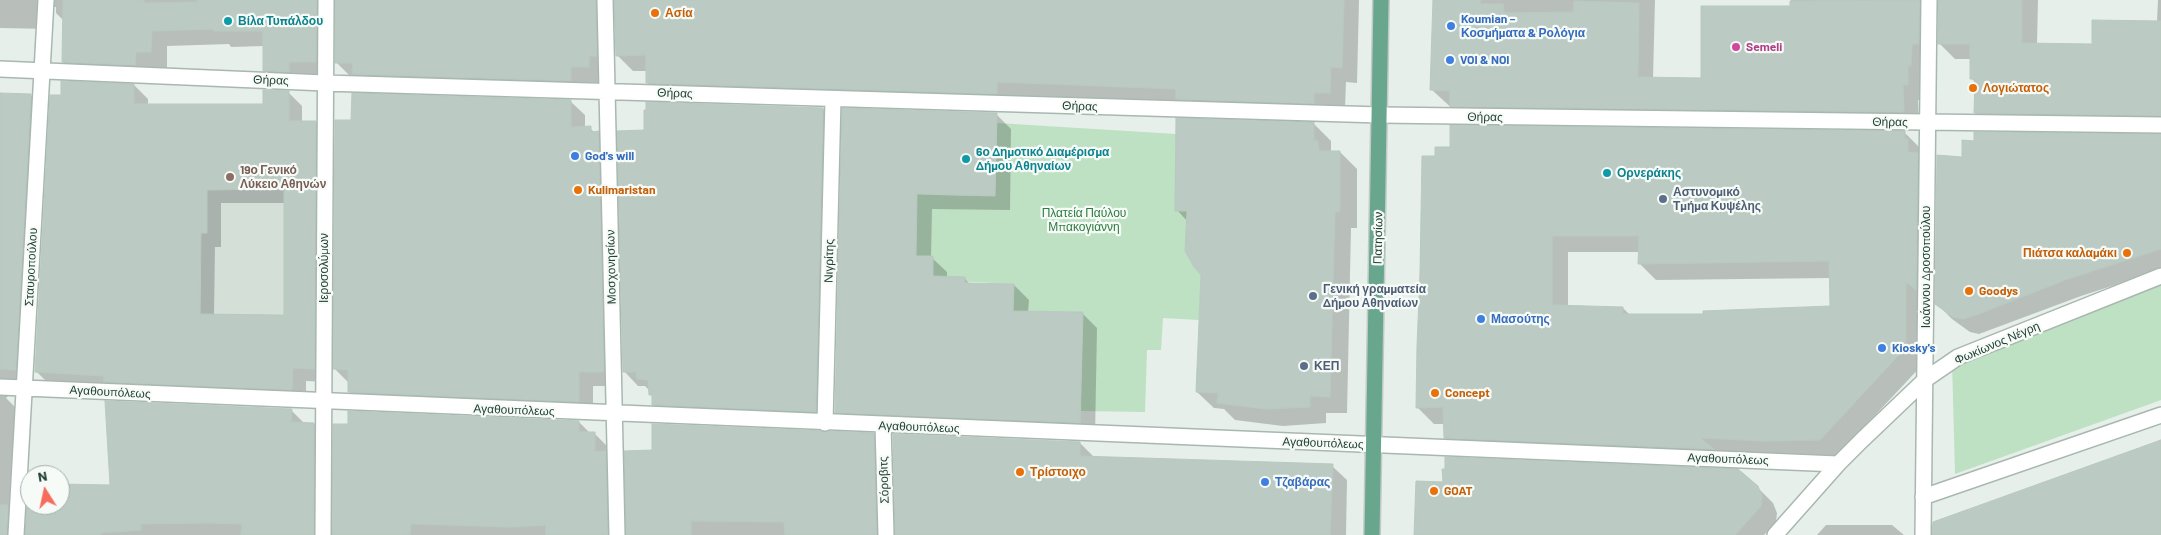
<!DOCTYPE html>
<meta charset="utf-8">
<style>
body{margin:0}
#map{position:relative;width:2161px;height:535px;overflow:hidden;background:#e6efea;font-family:Barlow,sans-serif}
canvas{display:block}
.north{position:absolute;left:20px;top:465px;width:50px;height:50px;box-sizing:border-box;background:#f7fbf8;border:1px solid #a2b1aa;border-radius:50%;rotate:350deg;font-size:14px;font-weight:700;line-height:20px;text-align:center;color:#234236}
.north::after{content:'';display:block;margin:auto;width:18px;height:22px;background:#f66d5d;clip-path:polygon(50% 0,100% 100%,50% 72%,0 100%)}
</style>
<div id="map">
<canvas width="2161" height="535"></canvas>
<div class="north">N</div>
</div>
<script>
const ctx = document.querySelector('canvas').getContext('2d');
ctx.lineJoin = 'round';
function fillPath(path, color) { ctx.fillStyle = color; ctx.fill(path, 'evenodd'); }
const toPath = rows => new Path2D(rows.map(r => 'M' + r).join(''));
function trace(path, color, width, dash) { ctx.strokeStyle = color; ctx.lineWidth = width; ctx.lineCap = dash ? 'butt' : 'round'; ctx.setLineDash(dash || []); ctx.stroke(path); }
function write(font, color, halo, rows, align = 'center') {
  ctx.font = font + ' Barlow,sans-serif'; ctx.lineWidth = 4.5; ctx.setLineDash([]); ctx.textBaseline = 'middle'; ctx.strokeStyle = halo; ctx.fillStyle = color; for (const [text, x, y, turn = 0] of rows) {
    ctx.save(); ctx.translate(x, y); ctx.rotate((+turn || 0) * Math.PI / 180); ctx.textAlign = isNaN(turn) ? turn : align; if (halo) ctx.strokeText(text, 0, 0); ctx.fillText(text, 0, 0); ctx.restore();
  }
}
const built = toPath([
 [152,104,271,105,289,111,289,121,309,121,308,314,200,316,201,264,186,264,152,234]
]);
const green = toPath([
 [997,123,1176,134,1187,211,1185,251,1194,267,1201,275,1199,320,1163,318,1161,350,1147,350,1145,412,1081,411,1082,312,1013,311,1014,284,933,280,933,256,916,256,912,191,936,195,995,196],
 [2161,281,2161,400,1955,474,1952,360]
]);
const shadow = toPath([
 [0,0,1359,0,1357,83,1346,82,1345,108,663,99,648,83,647,71,633,71,617,55,616,7,611,16,604,83,586,82,586,96,352,78,336,62,337,8,332,16,332,77,280,86,264,70,264,46,231,47,229,44,167,46,167,68,151,67,151,81,79,78,63,62,64,21,56,13,56,7,54,7,51,29,0,28],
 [1434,0,1655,0,1653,79,1702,79,1791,7,1791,0,2038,0,2037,44,2094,45,2157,22,2158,0,2161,0,2161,131,1991,129,1976,113,1976,83,1971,78,1971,59,1955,59,1939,43,1939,8,1935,16,1923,100,1918,100,1919,128,1467,122,1432,90],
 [134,85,148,99,148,105,264,106,288,92,302,106,302,122,315,122,329,136,328,382,306,381,306,403,50,385,36,371,62,96],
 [221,203,285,203,285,316,214,315,215,247,221,247],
 [0,95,31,95,45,110,30,384,11,393,6,398,20,412,21,535,0,535],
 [570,101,585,115,585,128,590,128,595,133,598,133,612,147,618,386,593,386,593,416,364,406,350,392,349,383,335,369],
 [823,109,837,123,830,426,668,419,653,404,653,397,650,391,645,386,638,386,624,371,645,131],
 [843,109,996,114,1011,129,1010,210,932,209,931,257,947,272,947,278,965,279,970,284,1014,285,1029,300,1028,312,1082,313,1097,328,1095,437,851,427,836,412],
 [1314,124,1331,141,1331,152,1340,152,1357,169,1357,228,1351,228,1347,413,1326,413,1326,423,1283,426,1235,420,1224,409,1214,408,1197,392,1202,274,1188,222,1177,210],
 [1904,132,1921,149,1923,364,1837,456,1462,455,1445,438,1445,424,1434,424,1417,407,1422,273],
 [1568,252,1640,252,1639,263,1656,280,1830,278,1831,307,1704,315,1630,315,1623,308,1568,306],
 [2161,136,2161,270,2081,296,1979,334,1970,332,1952,319,1936,303,1963,158],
 [291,410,305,424,314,424,328,438,328,535,27,535,29,484,30,505,60,505,60,485,111,487],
 [579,422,590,433,594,433,609,448,621,535,334,535],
 [873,434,888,449,890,535,628,535],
 [1080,443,1094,457,1332,466,1347,480,1346,535,897,535],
 [1757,487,1773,503,1777,513,1776,522,1764,535,1415,535],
 [1826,525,1892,525,1904,535,1817,535]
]);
const building = toPath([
 [63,0,144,0,144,3,197,2,197,0,317,0,316,62,289,62,289,72,263,71,263,31,214,31,214,29,152,31,151,52,136,52,135,65,62,62,63,0],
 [335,0,596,0,597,56,589,56,589,67,571,67,571,81,352,74,353,63,335,63,335,0],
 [614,0,1344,0,1342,68,1331,67,1330,93,1314,93,1314,104,1176,99,1176,89,997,82,997,94,646,83,646,55,616,56,614,0],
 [1433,0,1481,0,1480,4,1503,4,1504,13,1574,12,1574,1,1639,3,1638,77,1701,78,1701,6,1790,6,1790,1,1920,0,1919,44,1912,44,1911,66,1908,66,1908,85,1903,84,1904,112,1450,107,1450,91,1430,90,1433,0],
 [1938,0,2022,0,2022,43,2092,44,2092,20,2161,21,2161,116,1974,113,1975,79,1970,79,1970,44,1938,44,1938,0],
 [61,81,134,84,134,104,263,104,263,90,289,91,289,121,316,121,315,369,293,368,292,390,104,382,104,376,35,372,50,95,61,95,61,81],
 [284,189,284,315,200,314,201,233,207,233,207,190,284,189],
 [0,93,31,94,16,370,0,369,0,93],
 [352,93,571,100,571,127,591,126,591,132,599,131,604,372,579,372,579,402,348,392,348,370,333,369,335,120,351,120,352,93],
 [646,102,823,108,816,412,652,405,652,395,649,395,648,380,637,379,636,372,623,372,617,131,644,130,644,110,646,110,646,102],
 [842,108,997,113,995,196,917,194,916,256,933,256,933,276,965,277,965,283,1014,284,1013,311,1083,312,1080,423,835,413,842,108],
 [1176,118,1314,122,1314,140,1318,141,1319,151,1340,151,1340,211,1335,212,1330,397,1310,396,1310,407,1265,409,1217,403,1218,393,1196,392,1201,275,1194,267,1185,251,1187,211,1175,211,1176,118],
 [1450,125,1905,131,1905,139,1908,139,1908,152,1918,153,1916,290,1906,282,1906,347,1820,440,1764,441,1700,438,1714,449,1444,438,1443,407,1416,408,1417,346,1420,273,1422,156,1435,156,1435,147,1450,147,1450,125],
 [1552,236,1639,236,1638,264,1829,261,1830,306,1703,311,1703,314,1623,314,1623,307,1552,305,1552,236],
 [1974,132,2161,134,2161,249,2065,280,1976,315,1963,319,1953,317,1935,304,1937,155,1962,157,1962,140,1974,141,1974,132],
 [105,401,292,409,291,422,314,423,314,535,241,535,242,524,208,523,141,524,141,530,100,533,100,535,25,535,27,505,60,505,60,484,110,485,105,401],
 [348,411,579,421,579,432,595,432,595,452,606,451,608,535,546,535,546,525,510,527,411,524,410,535,332,535,333,424,348,424,348,411],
 [652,424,874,433,877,535,785,535,784,522,691,521,691,535,626,535,624,451,652,450,652,424],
 [893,434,1080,442,1080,456,1333,464,1330,535,895,535,893,434],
 [2161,440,2161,535,1932,535,1933,522,2161,440],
 [1445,457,1738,469,1758,486,1762,496,1761,506,1735,535,1414,535,1416,481,1443,482,1442,469,1445,469,1445,457],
 [0,505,8,505,7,535,0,535,0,505]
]);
const minor = toPath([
 [605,0,617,535],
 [0,69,325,83,1380,115,2161,125],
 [0,387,1838,464],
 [825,423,833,99],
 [883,425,886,535],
 [1923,497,2161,415],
 [16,535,46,0],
 [323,535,326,0],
 [1775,535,1838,464,1862,440,1926,379,1958,357,2161,276],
 [1923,535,1929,0]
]);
const major = toPath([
 [1372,535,1381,0]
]);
const markers = [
 [655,13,5,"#e8710a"],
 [228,21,5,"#0f9aa8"],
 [1451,26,5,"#3f7fe0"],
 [1736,47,5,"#d1479c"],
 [1450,60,5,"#3f7fe0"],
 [1973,88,5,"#e8710a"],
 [575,156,5,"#3f7fe0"],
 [966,159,5,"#0f9aa8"],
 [1607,173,5,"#0f9aa8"],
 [230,177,5,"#8d6e63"],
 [578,190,5,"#e8710a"],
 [1663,199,5,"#5c6f8a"],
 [2127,253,5,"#e8710a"],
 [1969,291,5,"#e8710a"],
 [1313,296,5,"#5c6f8a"],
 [1481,319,5,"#3f7fe0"],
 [1882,348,5,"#3f7fe0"],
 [1304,366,5,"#5c6f8a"],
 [1435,393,5,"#e8710a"],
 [1020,472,5,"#e8710a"],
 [1265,482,5,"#3f7fe0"],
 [1434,491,5,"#e8710a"]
];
const foodNames = [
 ["Ασία",665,13],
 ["Λογιώτατος",1983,88],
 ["Kulimaristan",588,190],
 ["Πιάτσα καλαμάκι",2117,253,"right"],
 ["Goodys",1979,291],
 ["Concept",1445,393],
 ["Τρίστοιχο",1030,472],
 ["GOAT",1444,491]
];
const shopNames = [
 ["Koumian –",1461,19],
 ["Κοσμήματα & Ρολόγια",1461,33],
 ["VOI & NOI",1460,60],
 ["God's will",585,156],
 ["Μασούτης",1491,319],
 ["Kiosky's",1892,348],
 ["Τζαβάρας",1275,482]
];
const cultureNames = [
 ["Βίλα Τυπάλδου",238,21],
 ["6ο Δημοτικό Διαμέρισμα",976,152],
 ["Δήμου Αθηναίων",976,166],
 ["Ορνεράκης",1617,173]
];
const hotelNames = [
 ["Semeli",1746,47]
];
const streetNames = [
 ["Θήρας",271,80,2],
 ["Θήρας",675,93,2],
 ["Θήρας",1080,106,2],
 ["Θήρας",1485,117,1],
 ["Θήρας",1890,122,1],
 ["Πατησίων",1378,238,-89],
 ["Νιγρίτης",829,261,-89],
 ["Σταυροπούλου",31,267,-87],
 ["Μοσχονησίων",611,267,-91],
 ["Ιωάννου Δροσοπούλου",1926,267,-90],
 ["Ιεροσολύμων",324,268,-90],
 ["Φωκίωνος Νέγρη",1997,343,-23],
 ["Αγαθουπόλεως",110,392,3],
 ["Αγαθουπόλεως",514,410,2],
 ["Αγαθουπόλεως",919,427,2],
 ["Αγαθουπόλεως",1323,443,2],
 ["Αγαθουπόλεως",1728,459,2],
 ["Σόροβιτς",884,480,-92]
];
const educationNames = [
 ["19ο Γενικό",240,170],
 ["Λύκειο Αθηνών",240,184]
];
const serviceNames = [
 ["Αστυνομικό",1673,192],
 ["Τμήμα Κυψέλης",1673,206],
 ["Γενική γραμματεία",1323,289],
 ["Δήμου Αθηναίων",1323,303],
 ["ΚΕΠ",1314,366]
];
const parkNames = [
 ["Πλατεία Παύλου",1084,213],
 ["Μπακογιάννη",1084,227]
];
fillPath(built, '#d4dfd8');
fillPath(green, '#bee0c3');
fillPath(shadow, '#0003');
fillPath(building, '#bbcac2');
trace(building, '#b8c9bf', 1);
trace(minor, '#a8b8b0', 18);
trace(major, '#c1cac7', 18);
trace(minor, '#fff', 15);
trace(major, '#69a68e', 15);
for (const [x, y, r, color] of markers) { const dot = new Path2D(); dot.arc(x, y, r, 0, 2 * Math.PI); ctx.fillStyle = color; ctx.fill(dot); trace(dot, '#f7fbf8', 2); }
write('bold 12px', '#c56008', '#f7fbf8', foodNames, 'left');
write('bold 12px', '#366cbe', '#f7fbf8', shopNames, 'left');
write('bold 12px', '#0d838f', '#f7fbf8', cultureNames, 'left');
write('bold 12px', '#b23c85', '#f7fbf8', hotelNames, 'left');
write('12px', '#234236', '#f7fbf8', streetNames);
write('bold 12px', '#785e54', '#f7fbf8', educationNames, 'left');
write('bold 12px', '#4e5e75', '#f7fbf8', serviceNames, 'left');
write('12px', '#2c7b3f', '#f7fbf8', parkNames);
</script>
